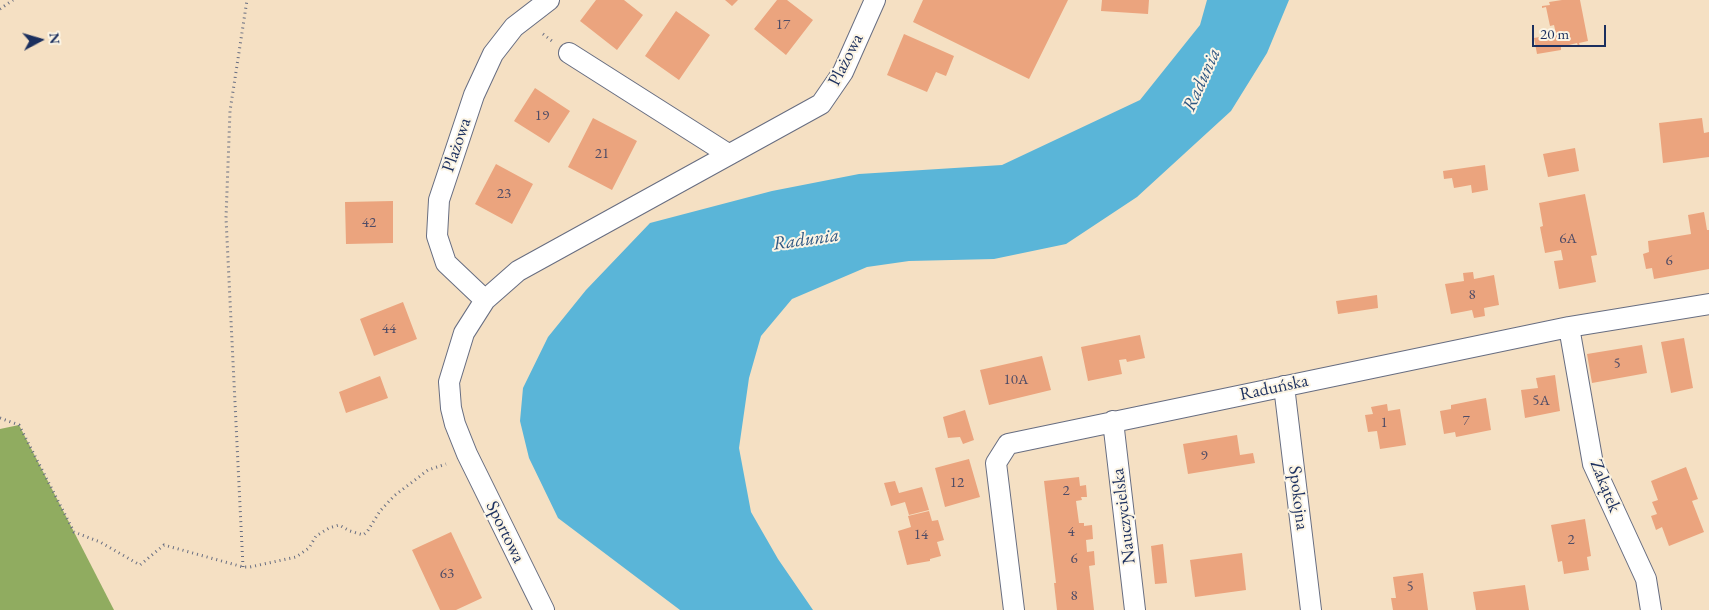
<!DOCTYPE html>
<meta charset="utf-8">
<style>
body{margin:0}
#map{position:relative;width:1709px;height:610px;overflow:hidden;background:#f5e0c3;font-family:"EB Garamond",serif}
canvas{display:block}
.north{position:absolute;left:15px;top:15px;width:50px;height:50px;-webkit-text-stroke:4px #fcf5e5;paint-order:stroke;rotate:84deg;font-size:14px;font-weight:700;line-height:20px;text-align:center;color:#1b2f5e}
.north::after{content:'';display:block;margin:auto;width:18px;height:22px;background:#1b2f5e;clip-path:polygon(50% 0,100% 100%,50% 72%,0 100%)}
.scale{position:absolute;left:1532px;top:25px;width:74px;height:22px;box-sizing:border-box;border:2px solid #1b2f5e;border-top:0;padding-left:6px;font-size:15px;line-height:18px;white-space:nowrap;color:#1b2f5e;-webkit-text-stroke:4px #fcf5e5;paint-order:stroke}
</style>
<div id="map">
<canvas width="1709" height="610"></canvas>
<div class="north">N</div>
<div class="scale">20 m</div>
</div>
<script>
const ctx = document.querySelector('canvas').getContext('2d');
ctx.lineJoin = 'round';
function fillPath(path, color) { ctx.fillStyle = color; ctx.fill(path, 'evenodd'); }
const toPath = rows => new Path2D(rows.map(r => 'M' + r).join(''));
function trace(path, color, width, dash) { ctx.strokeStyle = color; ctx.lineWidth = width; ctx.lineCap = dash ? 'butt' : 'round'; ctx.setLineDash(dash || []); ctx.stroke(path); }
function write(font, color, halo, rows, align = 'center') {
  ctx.font = font + ' "EB Garamond",serif'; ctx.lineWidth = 4; ctx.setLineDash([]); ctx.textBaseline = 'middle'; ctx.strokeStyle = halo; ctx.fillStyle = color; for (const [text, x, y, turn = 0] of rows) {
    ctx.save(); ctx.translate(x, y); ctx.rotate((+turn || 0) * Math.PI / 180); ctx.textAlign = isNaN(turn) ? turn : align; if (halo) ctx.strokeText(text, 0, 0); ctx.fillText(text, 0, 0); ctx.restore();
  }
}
const forest = toPath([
 [19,425,74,532,114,610,0,610,0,429]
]);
const water = toPath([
 [1207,0,1289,0,1267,53,1231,111,1137,197,1066,244,994,259,909,261,867,267,792,299,761,336,749,378,739,448,751,512,778,559,813,610,680,610,558,518,529,458,520,421,523,388,548,337,586,290,650,223,772,191,859,174,1002,165,1140,100,1200,25]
]);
const building = toPath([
 [596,0,624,0,643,15,617,50,580,21],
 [725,0,738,0,732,6],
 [777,0,787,0,813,20,786,55,754,29],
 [923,0,1068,0,1029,79,913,22],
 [1102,0,1149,0,1148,14,1101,11],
 [1562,0,1580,0,1588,41,1579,43,1580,46,1578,46,1577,43,1561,47,1561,50,1537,54,1534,38,1556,34,1554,25,1550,26,1546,7,1542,8,1542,6,1550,5,1549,2],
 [676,11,710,35,679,80,645,56],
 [904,34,954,56,946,76,936,72,927,92,887,75],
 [535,88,570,111,549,143,514,121],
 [593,118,637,141,612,190,568,167],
 [1702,118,1704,133,1709,132,1709,157,1663,163,1659,123],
 [1575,148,1579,171,1548,177,1543,154],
 [496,164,533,184,512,224,475,204],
 [1485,165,1488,190,1472,193,1471,185,1454,188,1452,178,1444,179,1443,171],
 [1585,194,1597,255,1591,256,1596,282,1559,289,1554,261,1563,260,1561,250,1545,253,1540,227,1543,226,1539,203],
 [393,201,393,243,346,244,345,202],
 [1704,212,1707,230,1709,230,1709,269,1654,279,1652,268,1646,269,1643,254,1649,252,1648,241,1691,234,1688,215],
 [1473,272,1474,279,1494,275,1499,305,1484,308,1485,316,1474,318,1472,310,1451,314,1445,284,1464,281,1463,273],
 [1377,295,1378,308,1338,314,1336,301],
 [403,302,417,339,374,356,360,319],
 [1140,335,1145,358,1127,362,1126,359,1119,360,1122,374,1088,381,1081,347],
 [1684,338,1693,388,1671,393,1661,342],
 [1642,345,1647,373,1592,383,1587,354],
 [1042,356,1051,390,989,405,980,370],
 [1555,375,1560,411,1525,418,1521,390,1538,388,1536,378],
 [380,376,388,398,346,413,339,392],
 [1486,398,1491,430,1456,437,1455,432,1444,434,1440,411,1451,409,1451,405],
 [1387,404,1388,411,1400,409,1406,445,1380,449,1377,431,1368,432,1365,415,1373,414,1371,407],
 [965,410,974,440,963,444,960,437,948,438,943,417],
 [1237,435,1240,455,1253,453,1255,463,1188,474,1183,444],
 [969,459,980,497,945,507,935,468],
 [1686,467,1698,499,1692,501,1704,532,1669,546,1662,527,1656,530,1651,516,1657,514,1652,502,1658,500,1651,481],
 [1079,477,1080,486,1086,485,1087,497,1081,497,1082,500,1076,501,1079,523,1084,523,1084,526,1092,525,1093,539,1086,540,1087,552,1094,551,1095,565,1089,566,1094,610,1057,610,1054,583,1056,583,1044,481],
 [895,481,899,493,922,487,929,510,909,515,905,502,891,506,884,483],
 [929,511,932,521,938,520,944,540,937,542,941,556,930,559,930,561,907,565,898,531,911,527,908,516],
 [1585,519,1591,556,1587,557,1589,570,1564,574,1562,561,1558,562,1551,525],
 [451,532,482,598,456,610,440,610,412,550],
 [1163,544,1167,583,1155,584,1151,546],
 [1242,553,1246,590,1195,597,1190,560],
 [1423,573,1428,610,1393,610,1391,598,1396,598,1393,577],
 [1525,585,1529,610,1476,610,1473,592]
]);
const path = toPath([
 [0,9,13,0],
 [543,34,552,41],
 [0,418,19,425,74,532,100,542,140,565,164,545,243,567,250,567,296,557,309,548,316,536,329,528,339,525,350,531,363,535,367,532,380,511,394,496,428,470,446,464],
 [243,567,226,218,230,111,247,0]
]);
const minor = toPath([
 [569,53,728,154],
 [485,300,446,263,437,236,439,200,474,95,493,54,514,27,549,0],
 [1569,327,1593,464,1646,579,1651,610],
 [1284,386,1311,610],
 [1113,421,1135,610],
 [544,610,467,454,455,424,451,408,449,382,464,333,485,300,518,271,821,104,843,72,875,0],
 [1014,610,996,463,1008,444,1569,327,1709,304]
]);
const numberNames = [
 ["17",783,25],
 ["19",542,116],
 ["21",602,154],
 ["23",504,194],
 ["42",369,223],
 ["6A",1568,239],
 ["6",1669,261],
 ["8",1472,295],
 ["44",389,329],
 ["5",1617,364],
 ["10A",1016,380],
 ["5A",1541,401],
 ["7",1466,421],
 ["1",1384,423],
 ["9",1204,456],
 ["12",957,483],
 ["2",1066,491],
 ["4",1071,532],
 ["14",921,535],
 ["2",1571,540],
 ["6",1074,559],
 ["63",447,574],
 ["5",1410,587],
 ["8",1074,596]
];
const streetNames = [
 ["Plażowa",846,60,-63],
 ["Plażowa",457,145,-71],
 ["Raduńska",1274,388,-12],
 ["Zakątek",1605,486,68],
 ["Spokojna",1298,498,83],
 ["Nauczycielska",1124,516,-97],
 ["Sportowa",505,532,64]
];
const waterNames = [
 ["Radunia",1202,80,-66],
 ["Radunia",806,240,-8]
];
fillPath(forest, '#90ac60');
fillPath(water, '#5ab5d8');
fillPath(building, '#eba47e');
trace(minor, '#676d81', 22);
trace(path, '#676d81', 3, [1, 4]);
trace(minor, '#fff', 20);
write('15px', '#4f4c66', null, numberNames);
write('18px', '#1b2f5e', '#fcf5e5', streetNames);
write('italic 19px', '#2e5783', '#fcf5e5', waterNames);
</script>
